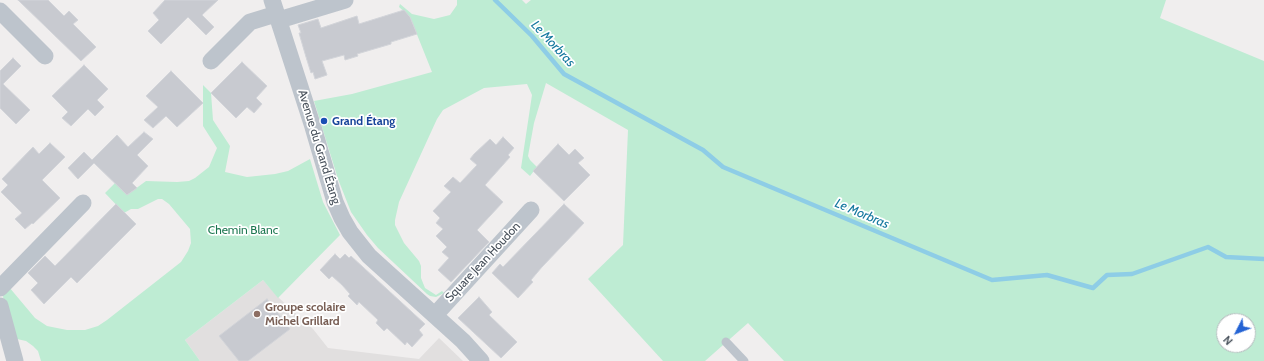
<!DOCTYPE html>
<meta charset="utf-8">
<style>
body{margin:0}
#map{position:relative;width:1264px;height:361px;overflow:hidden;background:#f0eeee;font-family:Cabin,sans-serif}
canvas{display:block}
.north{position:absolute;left:1216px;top:313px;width:40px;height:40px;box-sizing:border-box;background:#fff;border:1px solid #b5b9bd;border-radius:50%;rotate:228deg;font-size:11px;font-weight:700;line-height:16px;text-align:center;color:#47505a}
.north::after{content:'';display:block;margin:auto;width:14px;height:18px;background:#2463d4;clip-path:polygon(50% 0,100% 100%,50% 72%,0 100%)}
</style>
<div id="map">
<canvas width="1264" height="361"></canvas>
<div class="north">N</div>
</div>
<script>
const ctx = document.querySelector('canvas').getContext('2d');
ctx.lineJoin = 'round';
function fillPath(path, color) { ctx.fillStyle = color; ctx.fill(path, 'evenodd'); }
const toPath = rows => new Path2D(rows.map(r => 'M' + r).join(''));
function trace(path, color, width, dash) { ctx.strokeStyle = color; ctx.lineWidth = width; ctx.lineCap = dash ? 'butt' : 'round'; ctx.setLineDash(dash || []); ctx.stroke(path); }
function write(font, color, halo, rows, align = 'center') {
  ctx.font = font + ' Cabin,sans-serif'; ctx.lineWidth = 3.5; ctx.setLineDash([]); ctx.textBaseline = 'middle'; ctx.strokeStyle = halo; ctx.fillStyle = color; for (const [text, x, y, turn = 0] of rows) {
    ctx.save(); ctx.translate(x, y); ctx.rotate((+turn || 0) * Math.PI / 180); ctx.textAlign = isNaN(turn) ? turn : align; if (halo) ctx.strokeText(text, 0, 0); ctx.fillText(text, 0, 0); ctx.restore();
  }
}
const education = toPath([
 [263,280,279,298,313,329,328,348,419,359,439,338,463,361,200,361,185,340]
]);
const green = toPath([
 [457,0,522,0,526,4,531,0,1166,0,1160,18,1264,61,1264,361,784,361,748,323,705,361,663,361,588,279,623,245,628,130,546,83,534,123,528,156,530,160,537,167,530,176,521,168,532,95,527,84,484,88,443,110,437,119,399,202,395,220,395,225,404,243,419,261,421,266,421,278,425,288,436,295,442,291,444,293,436,297,430,296,427,294,378,248,367,235,351,212,338,179,314,101,352,94,432,72,410,17,399,7,400,4,412,14,434,19,450,15,457,5],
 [1224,321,1248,321,1248,345,1224,345],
 [203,85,211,93,213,120,230,146,225,172,247,177,275,174,288,171,310,159,323,202,340,235,278,298,263,280,185,340,200,361,41,361,38,351,33,346,26,341,17,339,3,297,4,292,9,287,35,318,47,326,67,330,85,330,98,326,107,320,181,262,188,251,191,243,190,229,169,204,162,199,158,199,138,209,131,209,124,213,105,193,115,183,127,195,146,181,177,182,189,181,195,178,209,167,217,148,203,126]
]);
const stream = toPath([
 [495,0,532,36,564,74,703,150,723,167,992,280,1047,275,1093,288,1107,275,1132,274,1208,247,1226,257,1264,259]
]);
const building = toPath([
 [18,0,48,0,64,16,69,11,78,20,73,24,96,47,81,61,18,0],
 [165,0,218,0,202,15,214,27,206,35,188,17,161,44,148,31,159,20,153,13,165,0],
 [404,10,410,17,417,34,391,42,391,44,357,54,358,56,345,60,344,55,322,61,327,75,315,79,313,72,311,73,306,57,299,33,301,33,298,25,318,19,321,28,357,16,359,24,404,10],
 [13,58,21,66,3,84,30,110,16,124,0,108,0,71,13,58],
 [242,62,267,86,256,98,262,104,254,113,247,107,236,118,211,93,242,62],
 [84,65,108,89,97,100,104,107,95,116,88,109,71,126,62,118,68,112,52,96,84,65],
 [171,71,203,103,177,127,166,116,153,128,144,120,158,107,146,96,171,71],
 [144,132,153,139,137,155,148,166,132,183,137,188,127,195,94,163,78,179,68,168,84,152,92,160,117,135,128,147,144,132],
 [503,137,514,148,508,155,510,157,485,185,503,202,477,230,489,242,451,282,438,270,449,258,442,252,447,247,436,236,443,229,436,223,440,218,433,211,451,192,444,186,453,177,460,183,477,165,470,159,474,154,490,139,496,145,503,137],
 [50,143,65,157,42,180,60,198,33,224,32,223,25,229,15,219,22,213,1,192,8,185,2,179,33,147,39,154,50,143],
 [558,144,569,155,575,149,584,158,578,163,590,175,564,201,533,171,558,144],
 [116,204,136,224,77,283,71,277,44,304,31,290,38,283,28,273,45,256,55,266,116,204],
 [564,204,584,223,542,267,531,280,533,282,518,298,492,273,500,264,503,267,564,204],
 [335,254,340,259,345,254,349,258,351,256,425,324,419,330,423,335,412,347,407,342,405,345,387,328,384,331,376,323,378,320,359,302,357,305,348,296,350,294,342,285,332,276,329,279,320,270,335,254],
 [479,297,492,312,489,315,517,342,501,358,458,318,479,297],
 [267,299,290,329,248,361,239,361,219,336,267,299]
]);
const lane = toPath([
 [726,342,744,361]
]);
const street = toPath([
 [272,0,313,127,335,202,342,218,350,232,369,256,463,341,481,361],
 [0,11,45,56],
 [279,20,345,0],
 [211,61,250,22,276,14],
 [0,288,83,203],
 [0,306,15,361],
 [435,315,531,210]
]);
const markers = [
 [324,121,4,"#1a4fb4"],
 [257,314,4,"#8d6e63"]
];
const transitNames = [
 ["Grand Étang",332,121]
];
const streetNames = [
 ["Avenue du Grand Étang",319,147,73],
 ["Square Jean Houdon",483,262,-47]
];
const parkNames = [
 ["Chemin Blanc",243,230]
];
const educationNames = [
 ["Groupe scolaire",265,307],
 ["Michel Grillard",265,321]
];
const waterNames = [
 ["Le Morbras",553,44,47],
 ["Le Morbras",862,214,23]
];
fillPath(education, '#e1dfdf');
fillPath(green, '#beecd3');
trace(stream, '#8ecde6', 4.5);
fillPath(building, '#c8cad0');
trace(building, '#d2d4d9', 1);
trace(lane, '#bdc4cc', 9);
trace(street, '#bdc4cc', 17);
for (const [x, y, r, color] of markers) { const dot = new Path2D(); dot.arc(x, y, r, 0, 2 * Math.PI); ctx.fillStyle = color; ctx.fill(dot); trace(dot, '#fff', 1.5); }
write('bold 12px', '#164399', '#fff', transitNames, 'left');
write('12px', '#47505a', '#fff', streetNames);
write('12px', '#1c7750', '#fff', parkNames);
write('bold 12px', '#785e54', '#fff', educationNames, 'left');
write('italic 13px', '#15789f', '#fff', waterNames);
</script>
